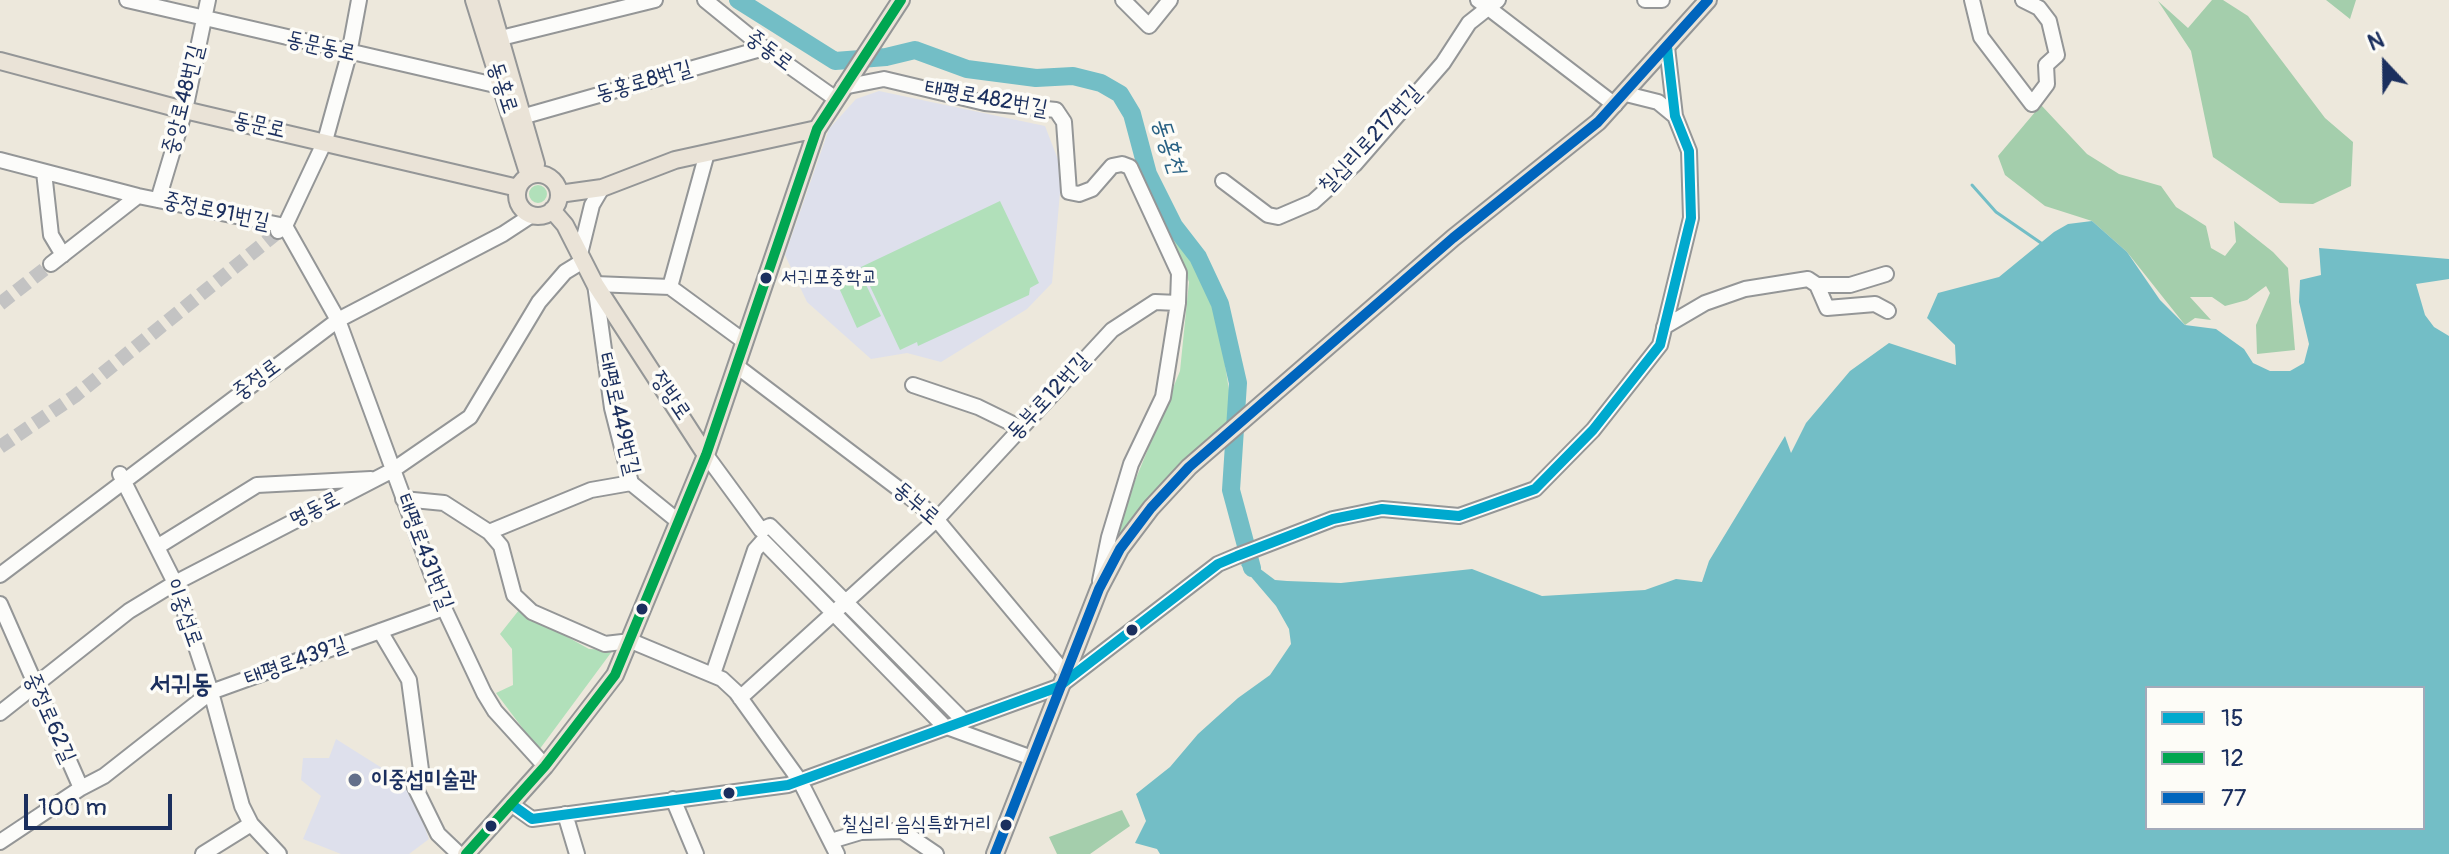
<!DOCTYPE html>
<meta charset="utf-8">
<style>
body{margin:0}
#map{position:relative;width:2449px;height:854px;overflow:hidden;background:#ede8dc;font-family:Pangolin,sans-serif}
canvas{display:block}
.legend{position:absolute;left:2145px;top:686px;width:280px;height:144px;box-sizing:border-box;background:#fdfcf7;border:2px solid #a3aaba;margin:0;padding:10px 14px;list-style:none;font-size:24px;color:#1b2f5e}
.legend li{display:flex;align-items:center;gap:16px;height:40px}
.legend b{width:40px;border:2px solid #a3aaba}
.north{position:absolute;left:2345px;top:24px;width:80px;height:80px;-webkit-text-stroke:6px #fdfcf7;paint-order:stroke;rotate:338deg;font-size:22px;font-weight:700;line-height:32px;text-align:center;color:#1b2f5e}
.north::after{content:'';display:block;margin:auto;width:28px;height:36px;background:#1b2f5e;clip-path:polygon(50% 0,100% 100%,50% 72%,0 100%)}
.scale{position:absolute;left:24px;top:794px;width:148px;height:36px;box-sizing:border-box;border:4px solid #1b2f5e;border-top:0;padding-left:10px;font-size:24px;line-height:28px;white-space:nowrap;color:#1b2f5e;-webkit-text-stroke:6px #fdfcf7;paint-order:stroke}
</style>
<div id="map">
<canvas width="2449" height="854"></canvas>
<ul class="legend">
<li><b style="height:10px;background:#00a9ce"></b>15</li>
<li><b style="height:10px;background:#00a651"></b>12</li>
<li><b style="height:10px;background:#0065bd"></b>77</li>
</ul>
<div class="north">N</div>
<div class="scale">100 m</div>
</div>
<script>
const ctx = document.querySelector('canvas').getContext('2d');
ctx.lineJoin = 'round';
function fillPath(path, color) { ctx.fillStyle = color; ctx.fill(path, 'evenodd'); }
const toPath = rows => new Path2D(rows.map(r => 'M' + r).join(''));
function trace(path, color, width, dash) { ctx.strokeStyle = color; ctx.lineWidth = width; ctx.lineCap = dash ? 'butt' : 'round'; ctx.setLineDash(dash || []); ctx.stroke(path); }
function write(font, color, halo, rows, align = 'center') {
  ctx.font = font + ' Pangolin,"Poor Story",sans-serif'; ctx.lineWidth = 7; ctx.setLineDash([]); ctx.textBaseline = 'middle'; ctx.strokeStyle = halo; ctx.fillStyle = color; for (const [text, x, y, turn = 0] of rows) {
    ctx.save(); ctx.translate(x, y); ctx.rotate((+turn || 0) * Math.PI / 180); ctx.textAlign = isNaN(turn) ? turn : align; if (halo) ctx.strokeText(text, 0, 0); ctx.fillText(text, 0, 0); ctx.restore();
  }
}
const built = toPath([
 [879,91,1045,126,1062,170,1052,283,1027,309,941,362,907,353,871,359,807,302,785,255,829,129,856,99],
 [336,739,382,768,395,787,410,787,429,839,409,854,341,854,303,839,321,796,301,780,303,758,329,758]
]);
const green = toPath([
 [1153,184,1215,301,1234,422,1105,554,1180,371,1189,282],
 '529 194a9 9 0 1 1 18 0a9 9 0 1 1-18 0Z',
 [1000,201,1039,283,1030,288,1029,295,918,346,917,342,900,350,861,267],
 [858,268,881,316,857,328,835,279],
 [519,610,589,649,613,650,539,750,496,693,513,685,512,649,500,634]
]);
const forest = toPath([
 [2212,0,2223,0,2248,16,2325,118,2353,142,2351,186,2313,204,2280,203,2213,157,2191,51,2158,1,2188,28],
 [2326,0,2356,0,2350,19],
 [2041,105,2087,154,2119,174,2161,186,2176,207,2206,226,2211,248,2225,256,2236,242,2234,221,2273,252,2288,268,2295,350,2257,354,2256,325,2270,293,2266,286,2247,300,2225,306,2212,297,2190,297,2211,320,2195,318,2185,325,2127,252,2092,221,2045,206,2005,175,1998,156],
 [1122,810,1130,826,1090,854,1057,854,1049,837]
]);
const water = toPath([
 [2092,221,2127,252,2160,300,2185,325,2216,329,2244,349,2253,363,2270,371,2290,371,2304,363,2309,344,2299,302,2300,280,2321,275,2319,248,2449,259,2449,279,2416,284,2425,315,2434,327,2449,336,2449,854,1160,854,1157,849,1135,843,1146,821,1136,794,1170,767,1198,734,1238,698,1270,675,1291,644,1289,629,1276,606,1241,565,1247,559,1275,580,1287,581,1341,583,1472,569,1542,596,1645,590,1676,579,1702,582,1709,561,1785,436,1791,453,1806,423,1850,371,1889,343,1956,365,1955,345,1927,318,1938,293,1999,277,2054,232,2068,224],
 [2147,688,2423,688,2423,828,2147,828]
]);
const stream = toPath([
 [1972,185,1996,212,2041,243]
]);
const river = toPath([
 [738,0,835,61,886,57,915,50,967,69,1036,78,1073,76,1101,83,1120,94,1132,114,1148,174,1174,226,1198,257,1220,304,1238,383,1231,490,1252,568]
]);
const minorTunnel = toPath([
 [0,304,51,264],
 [0,447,75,396,278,232]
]);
const minor = toPath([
 [127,0,508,88],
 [705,0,764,48,836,99],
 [1123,0,1149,26,1170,0],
 [1478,0,1615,105],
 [1645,0,1662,0],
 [1972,0,1981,37,2032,104,2047,84,2046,65,2057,55,2049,21,2039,8,2023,0],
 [501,38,655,0],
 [843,87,884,79,985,103,1056,110,1064,122,1069,192,1079,194,1092,189,1112,166,1122,164,1130,167,1179,273,1178,303,1163,397,1131,464,1109,537,1100,581],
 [1626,94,1658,102,1675,116],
 [525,116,764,48],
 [0,160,138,196,285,226,338,320,444,608,484,693,495,711,545,766],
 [44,172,51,235,63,255],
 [1223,181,1268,215,1278,217,1313,202,1355,164,1443,63,1469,23,1498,0],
 [158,200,185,110,208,0],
 [278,231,285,226,325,141,349,54,359,0],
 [580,254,592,205,602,188],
 [51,264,138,196],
 [1817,285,1827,308,1875,304,1888,311],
 [670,287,707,153],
 [1664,327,1705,303,1745,289,1808,279,1817,285,1850,285,1886,274],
 [738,367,932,514,1064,672],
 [913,385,978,407,1021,428],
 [706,455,761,530],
 [120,474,175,583,211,692,242,806,251,824,279,854],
 [403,499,444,503,489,532,501,546,514,595,532,612,605,644,631,641,722,679,736,692,800,781,837,854],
 [679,522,631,483,612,408,595,284,670,287,745,342],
 [761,530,770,526,962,719],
 [489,532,591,490,631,483],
 [763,541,944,726,1032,758],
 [157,547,257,485,371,479],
 [0,575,338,320,503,234,532,215],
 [0,604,81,788],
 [380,631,409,680,421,770,411,779,438,834,459,854],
 [713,674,755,550,763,541],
 [740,698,937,519,1112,330,1155,302,1178,303],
 [0,713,129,611,175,583,393,470,470,417,539,302,565,272,583,261],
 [673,799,696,854],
 [511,804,532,819,788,785,1058,687,1218,564,1237,556,1333,519,1382,509,1459,516,1535,489,1593,430,1660,345,1691,218,1689,151,1675,116,1667,47],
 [565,814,577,854],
 [831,841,861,832,902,831,936,854],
 [0,842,81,788,104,776,211,692,444,608],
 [203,854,251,824]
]);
const major = toPath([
 [474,0,529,176],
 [489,0,536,164],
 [0,61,176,108,518,188],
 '517 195a21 21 0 1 1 42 0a21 21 0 1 1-42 0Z',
 [559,194,602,188,675,160,817,129],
 [552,210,565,225,595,284,706,455],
 [466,854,545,766,615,675,706,455,817,129,901,0],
 [995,854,1099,589,1120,549,1151,508,1189,467,1453,238,1598,122,1708,0]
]);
const bus1 = toPath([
 [511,804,532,819,788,785,1058,687,1218,564,1237,556,1333,519,1382,509,1459,516,1535,489,1593,430,1660,345,1691,218,1689,151,1675,116,1667,47]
]);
const bus2 = toPath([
 [466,854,545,766,615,675,706,455,817,129,901,0]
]);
const bus3 = toPath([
 [995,854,1099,589,1120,549,1151,508,1189,467,1453,238,1598,122,1708,0]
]);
const markers = [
 [766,278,7,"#1b2f5e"],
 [642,609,7,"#1b2f5e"],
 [1132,630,7,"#1b2f5e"],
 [355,780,8,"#64708a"],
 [729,793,7,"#1b2f5e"],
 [1006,825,7,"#1b2f5e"],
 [491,826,7,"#1b2f5e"]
];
const busNames = [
 ["서귀포중학교",781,278],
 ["칠십리 음식특화거리",991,825,"right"]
];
const streetNames = [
 ["동문동로",321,47,13],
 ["중동로",769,51,37],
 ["동홍로8번길",644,82,-16],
 ["동홍로",502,88,72],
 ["태평로482번길",986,99,10],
 ["중앙로48번길",184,100,-76],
 ["동문로",259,126,13],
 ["칠십리로217번길",1371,140,-47],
 ["중정로91번길",216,212,12],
 ["중정로",257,380,-37],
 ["정방로",670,396,56],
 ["동부로12번길",1049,397,-47],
 ["태평로449번길",618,414,77],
 ["동부로",916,504,41],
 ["명동로",315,510,-27],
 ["태평로431번길",424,552,69],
 ["이중섭로",183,613,70],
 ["태평로439길",296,662,-20],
 ["중정로62길",49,718,66]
];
const poiNames = [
 ["이중섭미술관",371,780]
];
const waterNames = [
 ["동홍천",1168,146,72]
];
const quarterNames = [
 ["서귀동",181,685]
];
fillPath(built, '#dee0ec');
fillPath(green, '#b1e0ba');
fillPath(forest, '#a4ceac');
fillPath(water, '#73bec6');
trace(stream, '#73bec6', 3);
trace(river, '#73bec6', 18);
trace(minorTunnel, '#c3c3c3', 14, [14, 7]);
trace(minor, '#949697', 18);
trace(major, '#949697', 20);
trace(minor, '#fcfcfa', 14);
trace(major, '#eae3d7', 16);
trace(bus1, '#00a9ce', 10);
trace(bus2, '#00a651', 10);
trace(bus3, '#0065bd', 10);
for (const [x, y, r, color] of markers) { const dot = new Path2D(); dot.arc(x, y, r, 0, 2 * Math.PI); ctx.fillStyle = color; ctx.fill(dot); trace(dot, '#fdfcf7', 3); }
write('20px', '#1b2f5e', '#fdfcf7', busNames, 'left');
write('22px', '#1b2f5e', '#fdfcf7', streetNames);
write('bold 22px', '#1b2f5e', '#fdfcf7', poiNames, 'left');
write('italic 24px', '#296184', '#fdfcf7', waterNames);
write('bold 26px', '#1b2f5e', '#fdfcf7', quarterNames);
</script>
